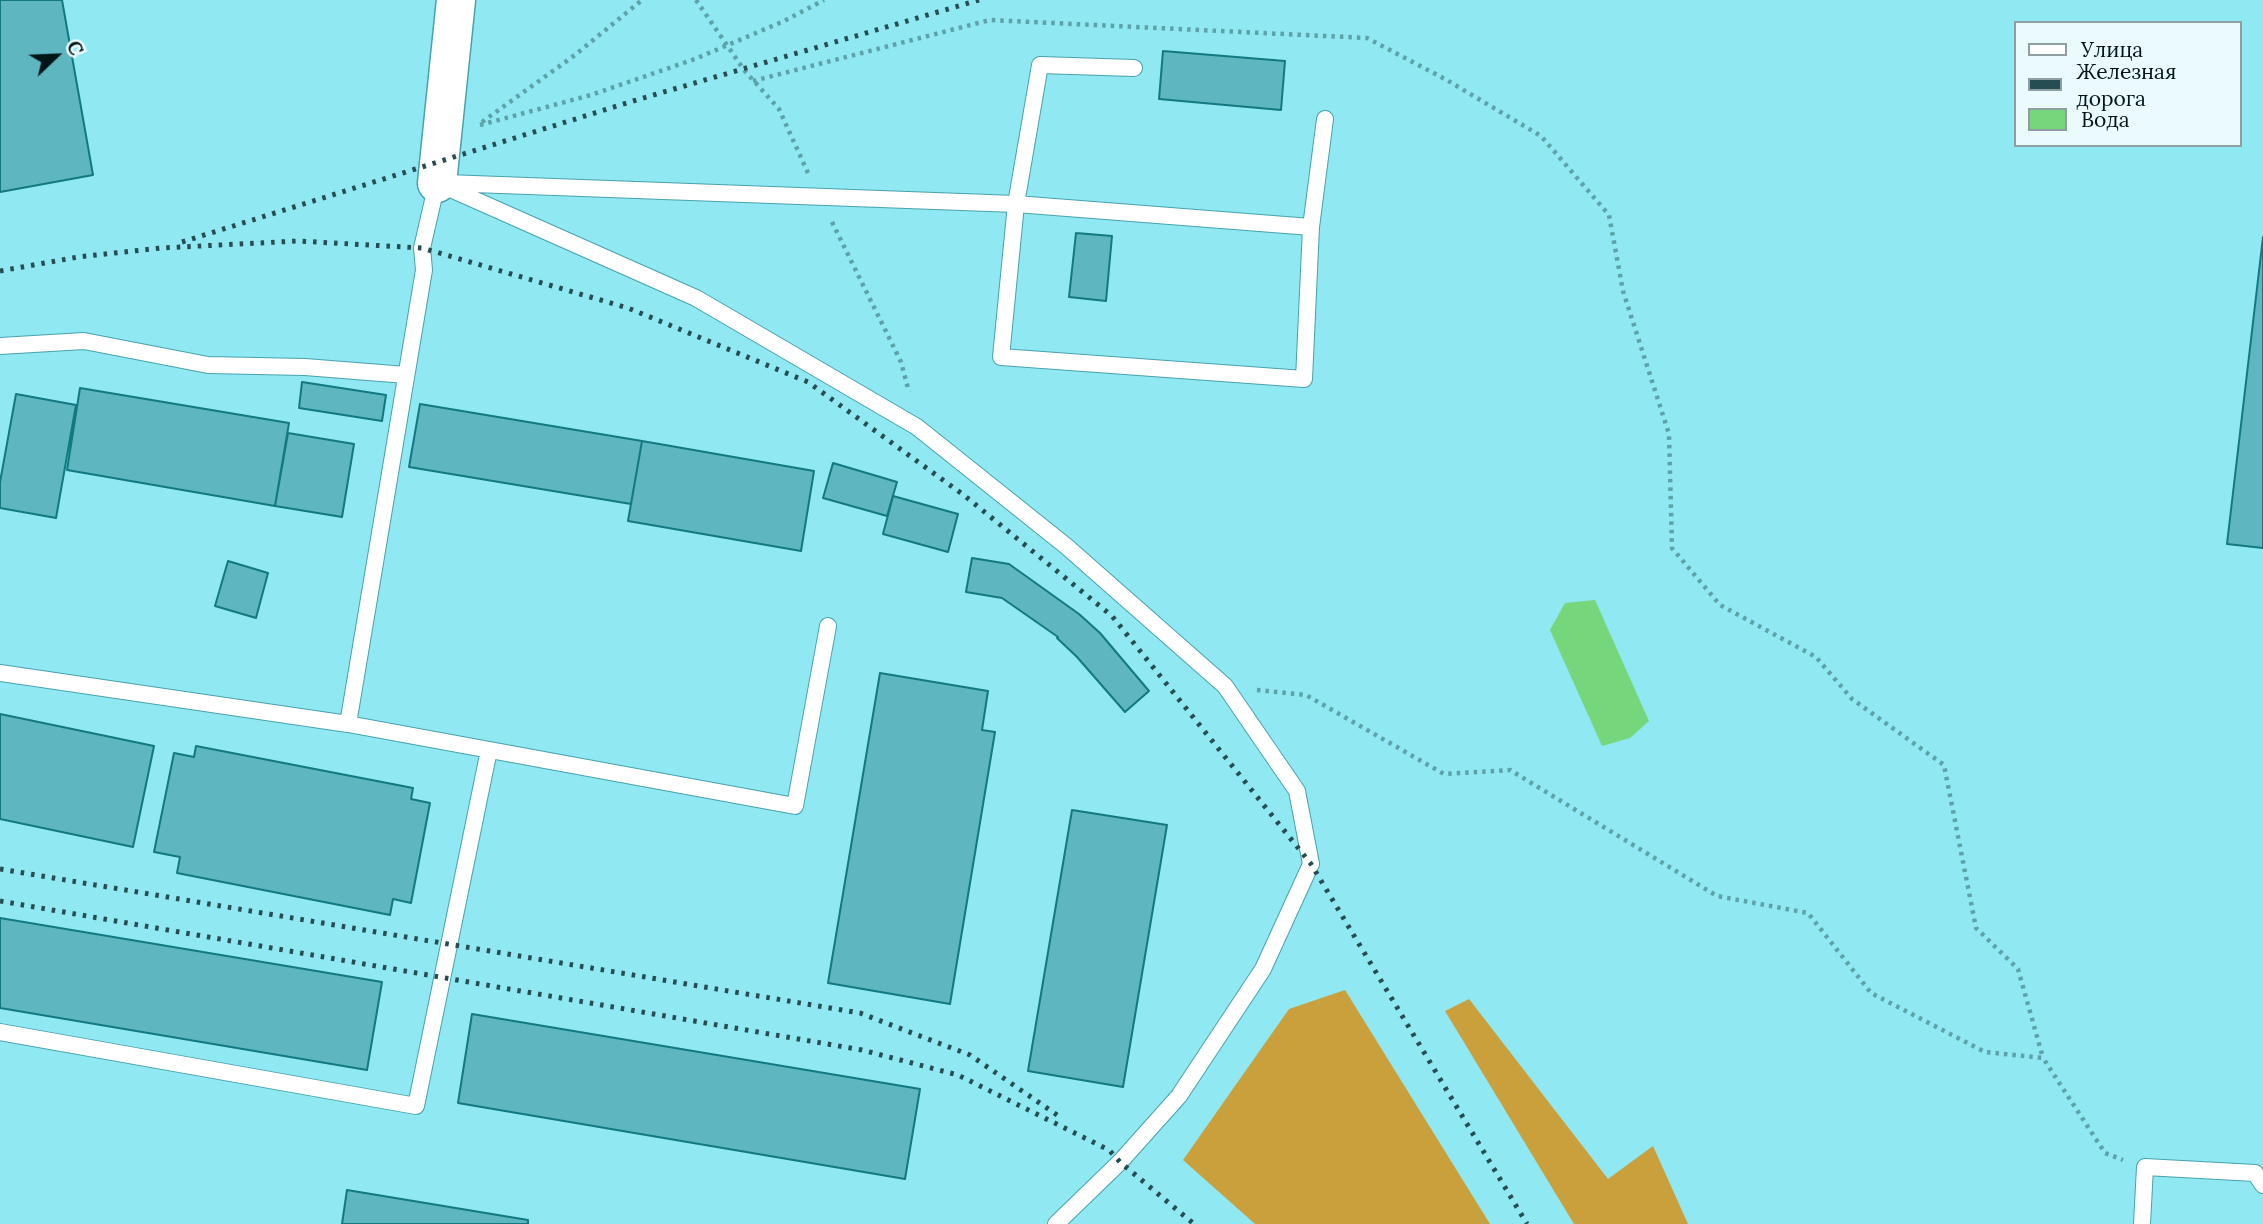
<!DOCTYPE html>
<meta charset="utf-8">
<style>
body{margin:0}
#map{position:relative;width:2263px;height:1224px;overflow:hidden;background:#8fe8f2;font-family:Lora,serif}
canvas{display:block}
.legend{position:absolute;left:2014px;top:21px;width:228px;height:126px;box-sizing:border-box;background:#ebfbfd;border:2px solid #8d9fa1;margin:0;padding:9px 12px;list-style:none;font-size:21px;color:#001518}
.legend li{display:flex;align-items:center;gap:14px;height:35px}
.legend b{width:35px;border:2px solid #8d9fa1}
.north{position:absolute;left:21px;top:21px;width:70px;height:70px;-webkit-text-stroke:5px #ebfbfd;paint-order:stroke;rotate:67deg;font-size:19px;font-weight:700;line-height:28px;text-align:center;color:#001518}
.north::after{content:'';display:block;margin:auto;width:24px;height:32px;background:#001518;clip-path:polygon(50% 0,100% 100%,50% 72%,0 100%)}
</style>
<div id="map">
<canvas width="2263" height="1224"></canvas>
<ul class="legend">
<li><b style="height:9px;background:#fff"></b>Улица</li>
<li><b style="height:9px;background:#264d51"></b>Железная дорога</li>
<li><b style="height:19px;background:#76d67b"></b>Вода</li>
</ul>
<div class="north">С</div>
</div>
<script>
const ctx = document.querySelector('canvas').getContext('2d');
ctx.lineJoin = 'round';
function fillPath(path, color) { ctx.fillStyle = color; ctx.fill(path, 'evenodd'); }
const toPath = rows => new Path2D(rows.map(r => 'M' + r).join(''));
function trace(path, color, width, dash) { ctx.strokeStyle = color; ctx.lineWidth = width; ctx.lineCap = dash ? 'butt' : 'round'; ctx.setLineDash(dash || []); ctx.stroke(path); }
const forest = toPath([
 [1345,990,1490,1224,1255,1224,1183,1160,1289,1009],
 [1469,999,1608,1179,1653,1146,1688,1224,1574,1224,1445,1011]
]);
const water = toPath([
 [1595,600,1649,721,1630,738,1602,746,1550,630,1565,603]
]);
const building = toPath([
 [0,0,62,0,93,175,0,192,0,0],
 [1163,51,1285,61,1281,110,1159,99,1163,51],
 [1076,233,1112,236,1106,301,1069,297,1076,233],
 [2263,237,2263,548,2227,544,2263,237],
 [302,382,386,395,382,421,299,408,302,382],
 [80,388,289,423,275,506,67,470,80,388],
 [16,394,76,405,56,518,0,508,0,482,16,394],
 [420,404,642,441,631,504,409,467,420,404],
 [288,433,354,444,342,517,275,506,288,433],
 [642,441,814,471,801,551,628,521,642,441],
 [833,463,897,482,887,516,823,498,833,463],
 [893,496,958,514,948,552,883,534,893,496],
 [972,558,1009,564,1079,614,1100,633,1149,691,1125,712,1077,657,1057,638,1058,637,1002,598,966,592,972,558],
 [228,561,268,573,256,618,215,606,228,561],
 [880,673,988,691,982,730,995,732,950,1004,828,983,880,673],
 [0,714,154,746,133,847,0,819,0,714],
 [196,746,413,788,411,799,430,803,411,903,393,899,390,915,177,873,180,857,154,852,174,753,194,757,196,746],
 [1072,810,1167,825,1123,1087,1028,1071,1072,810],
 [0,918,382,982,367,1070,0,1008,0,918],
 [472,1014,920,1089,905,1179,458,1103,472,1014],
 [347,1190,528,1220,528,1224,342,1224,347,1190]
]);
const path = toPath([
 [696,0,744,70,779,109,808,173],
 [753,81,990,20,1367,38,1445,79,1541,136,1609,215,1623,291,1669,434,1672,548,1720,605,1816,657,1852,699,1944,765,1976,928,2018,969,2043,1058],
 [482,122,575,55,642,0],
 [480,125,591,95,695,59,784,21,824,0],
 [832,222,901,362,909,392],
 [1257,690,1306,695,1444,774,1510,770,1717,896,1808,913,1871,993,1985,1052,2043,1058,2105,1153,2123,1160]
]);
const service = toPath([
 [437,183,696,298,917,427,1066,546,1225,686,1297,791,1311,864,1263,969,1179,1096,1120,1162,1056,1224],
 [446,183,1016,204,1040,65,1134,68],
 [1016,204,1311,227,1304,379,1001,357,1016,204],
 [1311,227,1325,119],
 [0,346,84,341,208,365,305,367,406,375],
 [0,673,348,724,795,806,828,626],
 [348,724,424,270,422,248,437,183],
 [0,1032,416,1106,489,750],
 [2142,1224,2145,1167,2255,1173,2263,1185]
]);
const tertiary = toPath([
 [437,183,456,0]
]);
const rail = toPath([
 [182,242,633,101,979,0],
 [0,271,78,257,161,248,298,241,422,248,628,308,808,382,965,496,1112,616,1311,864,1527,1224],
 [0,869,860,1013,970,1055,1060,1117],
 [0,901,862,1050,958,1075,1109,1150,1120,1162,1194,1224]
]);
fillPath(forest, '#caa03d');
fillPath(water, '#76d67b');
fillPath(building, '#5db6c0');
trace(building, '#127983', 2);
trace(service, '#48a2ac', 18);
trace(tertiary, '#48a2ac', 41);
trace(path, '#5fa1a8', 4.5, [3.5, 5]);
trace(service, '#fff', 16);
trace(tertiary, '#fff', 38);
trace(rail, '#264d51', 5, [3.5, 7]);
</script>
